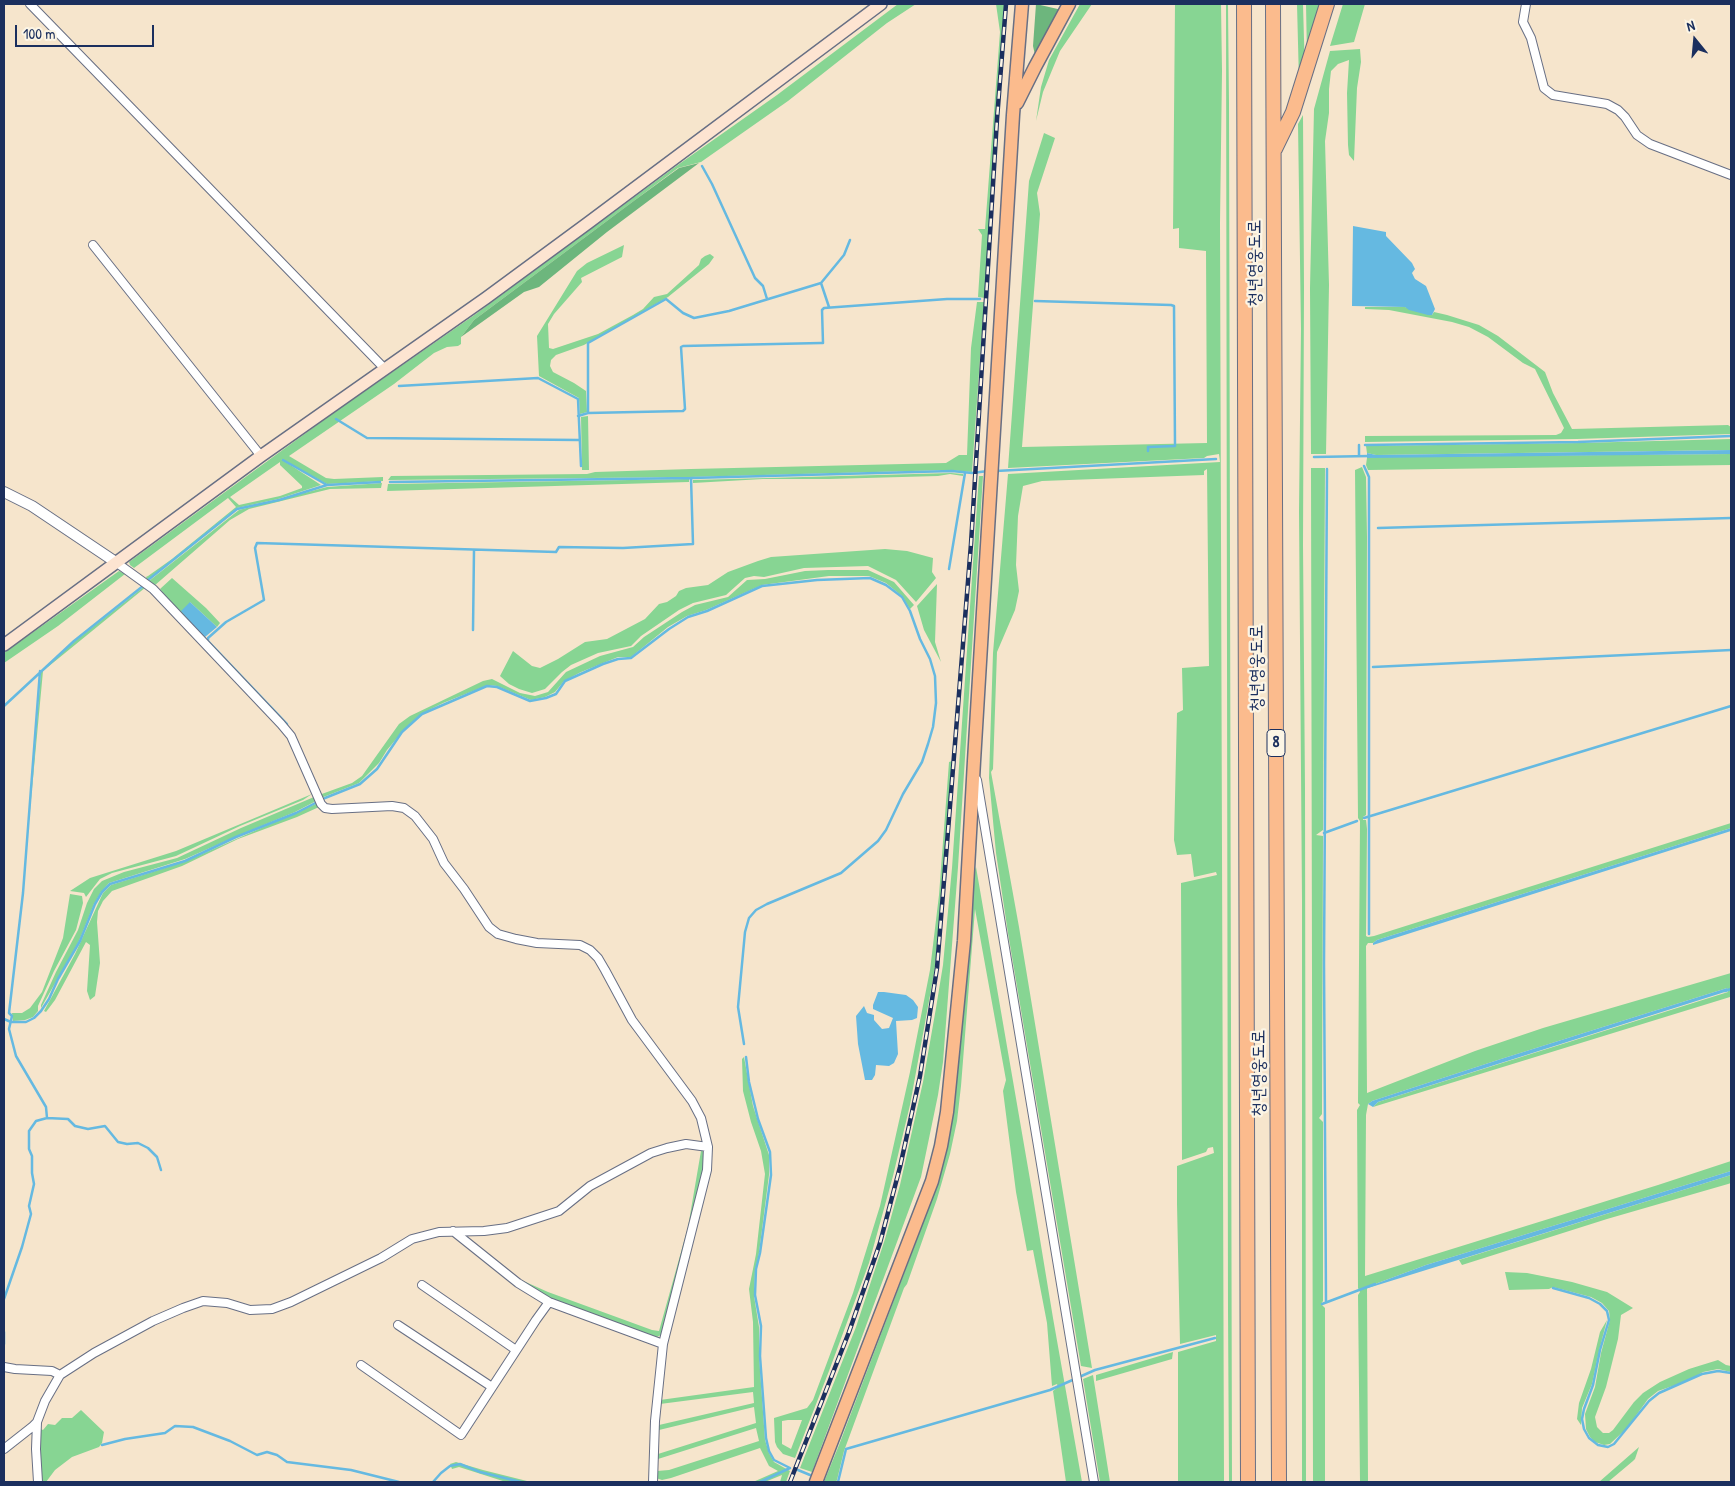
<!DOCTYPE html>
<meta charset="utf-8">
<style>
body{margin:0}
#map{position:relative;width:1735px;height:1486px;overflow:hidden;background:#f6e5cc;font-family:"Patrick Hand",sans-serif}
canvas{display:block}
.frame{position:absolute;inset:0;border:5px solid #1b2f5e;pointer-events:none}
.north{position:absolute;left:1670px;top:15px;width:50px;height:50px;-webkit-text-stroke:4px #fcf5e5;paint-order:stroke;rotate:343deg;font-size:14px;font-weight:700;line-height:20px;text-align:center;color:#1b2f5e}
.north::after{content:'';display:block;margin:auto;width:18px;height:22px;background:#1b2f5e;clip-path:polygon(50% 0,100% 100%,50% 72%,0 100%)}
.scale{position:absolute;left:15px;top:25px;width:139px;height:22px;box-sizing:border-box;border:2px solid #1b2f5e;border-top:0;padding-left:6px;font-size:15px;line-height:18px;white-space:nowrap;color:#1b2f5e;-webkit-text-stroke:4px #fcf5e5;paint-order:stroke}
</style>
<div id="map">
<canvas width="1735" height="1486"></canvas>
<div class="frame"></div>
<div class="north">N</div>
<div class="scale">100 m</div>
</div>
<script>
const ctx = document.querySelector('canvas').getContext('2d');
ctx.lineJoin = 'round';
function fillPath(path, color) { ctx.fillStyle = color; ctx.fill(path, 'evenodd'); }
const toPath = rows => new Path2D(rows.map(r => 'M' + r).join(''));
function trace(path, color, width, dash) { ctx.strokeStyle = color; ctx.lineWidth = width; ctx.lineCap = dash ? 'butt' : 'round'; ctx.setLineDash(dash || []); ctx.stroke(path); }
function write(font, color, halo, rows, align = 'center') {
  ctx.font = font + ' "Patrick Hand","Poor Story",sans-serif'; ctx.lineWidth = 4.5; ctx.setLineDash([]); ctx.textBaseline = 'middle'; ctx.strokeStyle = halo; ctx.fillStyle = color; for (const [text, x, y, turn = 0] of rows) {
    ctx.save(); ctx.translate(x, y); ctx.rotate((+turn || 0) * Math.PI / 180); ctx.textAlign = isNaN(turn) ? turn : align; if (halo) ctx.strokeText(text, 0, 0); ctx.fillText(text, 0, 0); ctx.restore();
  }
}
const green = toPath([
 [898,4,916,4,887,23,788,101,701,162,678,168,474,320,461,337,461,344,458,346,447,347,434,353,394,384,289,456,326,478,334,479,383,477,383,481,327,484,281,459,321,485,278,499,237,508,147,580,146,577,148,576,172,559,236,507,228,498,134,568,130,565,129,562,332,414,473,316,675,167,777,95],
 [280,462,280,465,302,486,302,488,280,496,239,505,230,497],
 [996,4,1005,4,985,298,978,297,982,235,978,229,985,229,1000,32],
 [1080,4,1092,4,1060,51,1043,92,1036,121,1041,87,1049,60],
 [1175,4,1221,4,1222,71,1220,223,1224,1482,1178,1482,1178,1352,1216,1341,1216,1335,1180,1344,1177,1204,1177,1166,1214,1153,1213,1147,1208,1148,1206,1152,1182,1160,1181,883,1217,875,1216,872,1194,877,1191,854,1177,855,1174,840,1177,713,1183,710,1182,668,1209,666,1207,469,1204,471,1204,475,1042,481,1023,486,1018,516,1016,565,1019,591,1015,610,997,652,993,769,991,772,1019,927,1092,1368,1081,1366,1008,933,996,853,989,778,993,653,1008,474,1220,462,1219,454,1207,456,1204,458,1008,468,1029,181,1044,133,1055,138,1037,193,1040,214,1022,447,1207,443,1206,251,1179,248,1179,228,1173,229],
 [1226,4,1228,4,1229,104,1232,1482,1229,1482,1228,1310],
 [1297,4,1303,4,1305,76,1299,82],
 [1306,4,1323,4,1307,56],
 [1343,4,1365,4,1354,42,1330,46],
 [1360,49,1361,62,1357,88,1354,161,1349,155,1348,145,1347,93,1349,60,1338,64,1331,71,1329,89,1329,113,1325,141,1329,285,1326,454,1311,454,1310,288,1314,109,1330,51],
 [1303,115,1304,288,1303,545,1305,789,1306,1482,1302,1482,1302,900,1299,511,1301,329,1298,124],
 [624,245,622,257,581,278,582,282,554,314,548,324,549,348,553,349,598,334,633,315,643,309,654,297,667,294,699,265,701,259,705,256,710,254,714,257,709,264,668,297,584,345,556,355,551,360,550,366,553,372,574,383,586,391,587,412,580,414,579,398,539,376,537,336,577,271,587,263],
 [977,302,984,302,972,472,949,470,690,477,388,480,391,476,587,474,595,472,691,469,946,463,959,455,967,455,971,348],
 [1365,307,1405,307,1432,315,1434,312,1447,315,1479,325,1498,336,1545,372,1553,393,1572,429,1728,425,1731,427,1731,434,1577,439,1365,442,1365,436,1556,435,1561,433,1564,428,1535,369,1523,363,1488,337,1469,327,1452,322,1389,310,1365,309],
 [588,416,589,470,582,470,581,417],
 [1731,439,1731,450,1376,455,1367,453,1366,446,1580,443],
 [1731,454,1731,465,1368,470,1366,465,1367,458,1377,457],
 [1362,467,1366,477,1367,537,1366,815,1363,817,1363,820,1366,820,1367,829,1366,936,1368,937,1374,936,1731,823,1731,828,1377,940,1373,943,1368,943,1366,946,1367,1093,1475,1051,1543,1028,1731,973,1731,999,1730,997,1373,1107,1378,1102,1728,992,1727,988,1501,1059,1372,1101,1368,1104,1366,1115,1365,1276,1658,1185,1731,1161,1731,1171,1426,1265,1367,1287,1368,1482,1360,1482,1358,1295,1360,1292,1358,1288,1357,1110,1360,1105,1358,1103,1360,821,1358,818,1355,470],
 [1311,468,1325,468,1323,830,1316,835,1323,836,1323,841,1322,1114,1319,1118,1323,1122,1323,1301,1321,1304,1325,1308,1325,1482,1313,1482],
 [951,473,963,474,963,476,950,474,938,476,829,479,763,479,693,483,693,480],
 [979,476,983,476,958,867,943,1062,938,1095,921,1177,812,1472,800,1468,856,1327,885,1239,900,1185,923,1082,936,1008,943,965,952,868],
 [689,479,689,482,387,491,388,484],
 [382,483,381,488,330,489,249,509,230,520,154,586,149,581,239,510,327,487],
 [885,549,907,551,933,558,932,572,936,578,916,602,896,580,868,566,804,568,764,577,754,576,745,578,726,595,693,603,679,610,641,636,631,646,598,653,571,665,562,672,545,689,532,693,519,689,509,684,500,676,513,651,532,666,540,668,558,659,585,642,607,639,645,619,659,604,667,602,676,596,679,591,686,588,708,585,728,572,758,561,771,557],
 [828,570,868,570,894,582,914,605,910,609,902,596,886,583,869,576,829,576,762,585,706,610,687,616,668,627,631,657,618,657,581,672,564,681,555,692,545,697,531,700,497,686,488,685,443,703,421,714,402,732,387,750,379,763,359,783,321,798,319,795,352,783,362,776,399,724,410,716,483,681,492,679,520,693,535,696,548,692,566,672,600,656,633,647,644,637,682,612,695,605,728,597,747,580,765,579,805,571],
 [119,571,125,574,58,626,4,663,4,653],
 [172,578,206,608,220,623,217,627,190,602,197,630,205,637,207,642,194,631,160,589],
 [937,584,935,642,941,662,924,630,917,606],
 [145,586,146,587,43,671,29,821,41,671,75,641],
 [952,761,935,968,910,1105,893,1176,869,1263,829,1371,795,1458,783,1454,777,1447,775,1442,774,1418,807,1408,813,1400,853,1293,880,1206,910,1072,930,970,939,895,949,762],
 [788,1420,802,1420,791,1449,782,1444,782,1421],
 [312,794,303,800,240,826,176,856,112,873,100,879,86,897,84,893,70,891,90,878,176,851],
 [314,797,316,801,295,812,237,836,185,859,109,883,101,892,94,904,79,941,41,1008,41,1005,56,972,78,930,87,903,94,889,102,881,124,872,177,858,241,828],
 [318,803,319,807,297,817,238,839,182,866,112,891,103,901,98,911,97,922,100,963,95,996,90,1000,87,991,90,945,86,942,55,1000,46,1012,44,1011,75,954,103,893,111,885,184,862],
 [976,867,1032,1191,1053,1318,1082,1482,1066,1482,1053,1391,1058,1387,1057,1384,1052,1386,1047,1323,1033,1250,1027,1251,1016,1192,1003,1091,1006,1080,975,909,961,1086,957,1121,950,1154,937,1199,907,1284,904,1288,844,1451,837,1480,836,1482,824,1482,839,1445,927,1213,935,1186,973,876],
 [70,894,82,896,83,903,76,930,54,971,38,1006,38,1011,33,1017,25,1020,13,1021,12,1013,22,1013,30,1008,42,992,63,938],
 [744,1057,753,1106,769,1155,769,1175,759,1253,755,1271,754,1296,759,1327,759,1355,765,1440,769,1453,774,1462,790,1471,786,1482,780,1482,782,1475,765,1482,753,1482,778,1471,769,1466,760,1448,671,1478,662,1480,656,1478,657,1471,669,1470,759,1441,756,1428,658,1459,658,1454,756,1423,754,1407,659,1430,659,1425,754,1403,753,1392,660,1404,660,1400,754,1387,753,1322,749,1289,756,1254,765,1174,761,1151,751,1122,743,1091,742,1059],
 [701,1151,706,1152,705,1169,670,1307,661,1335,657,1337,561,1304,548,1299,510,1275,548,1292,652,1330,659,1331,688,1227],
 [1731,1175,1731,1183,1728,1184,1607,1219,1462,1265,1459,1260],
 [1505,1272,1527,1273,1572,1282,1607,1292,1633,1308,1621,1315,1618,1339,1606,1387,1595,1417,1597,1427,1603,1433,1609,1433,1613,1430,1634,1402,1643,1393,1660,1382,1689,1369,1718,1360,1726,1365,1731,1366,1731,1372,1718,1369,1703,1372,1687,1381,1658,1391,1648,1399,1627,1428,1610,1444,1604,1445,1595,1442,1590,1437,1586,1429,1585,1414,1595,1387,1601,1353,1610,1320,1609,1311,1602,1303,1591,1297,1553,1287,1549,1289,1509,1290],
 [1607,1320,1599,1351,1592,1384,1582,1408,1581,1425,1577,1419,1579,1403,1591,1369,1600,1332],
 [1173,1352,1172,1359,1096,1381,1096,1375],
 [1093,1375,1110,1482,1100,1482,1083,1379],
 [81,1410,104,1432,102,1443,99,1447,72,1457,55,1470,46,1482,42,1482,40,1470,38,1428,43,1430,48,1424,55,1425,62,1418,72,1418],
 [1639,1447,1635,1459,1633,1461,1608,1482,1599,1482],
 [456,1462,483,1470,531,1482,506,1482,459,1467,452,1469,450,1464]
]);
const forest = toPath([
 [1036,4,1062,10,1035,55,1033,46],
 [699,163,607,232,539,287,524,292,461,337,474,320,635,200,679,168]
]);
const water = toPath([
 [1353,226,1386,232,1386,236,1412,263,1415,269,1412,273,1415,279,1426,286,1435,309,1432,315,1428,315,1409,310,1405,307,1352,306],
 [1731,450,1731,454,1367,458,1367,453,1376,455],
 [190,602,217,627,205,637,197,630,181,611],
 [1731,828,1731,831,1373,945,1373,943,1377,940],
 [1727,988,1728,991,1378,1102,1373,1107,1368,1104,1372,1101,1501,1059],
 [878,992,884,992,906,995,913,1000,918,1007,917,1018,912,1020,896,1021,898,1054,894,1063,889,1066,876,1065,875,1075,872,1080,865,1080,858,1044,856,1016,864,1006,867,1013,874,1015,874,1020,882,1029,889,1028,893,1018,873,1009,873,1005],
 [1731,1171,1731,1175,1365,1289,1367,1287,1426,1265]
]);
const stream = toPath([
 [702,166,712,184,755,278,763,286,767,299],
 [821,283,844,255,850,240],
 [1035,301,1171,305,1174,306,1175,446,1148,447,1148,451],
 [399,386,538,378,578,399,581,466],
 [588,413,588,343,666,299,683,313,694,318,729,311,821,283,829,307],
 [578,416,588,413,683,411,685,409,681,347,683,346,821,343,823,343,822,310,824,308,947,299,980,299],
 [336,419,367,438,579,440],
 [1359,445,1359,456],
 [1365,445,1578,442,1731,436],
 [1314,457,1370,456],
 [283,460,327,485,380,482],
 [1364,466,1369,477,1369,934],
 [996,471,1216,459],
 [390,482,691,478,952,471,972,473,988,471],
 [1378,528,1731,518],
 [949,569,965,473],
 [148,580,237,509,279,500,327,485],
 [473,630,474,550],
 [1373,667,1731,650],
 [4,706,74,641,143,586],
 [287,724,208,641,208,638,226,622,264,600,255,548,257,543,556,552,559,547,623,548,693,544,691,478],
 [1364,818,1731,706],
 [1324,833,1357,821],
 [1725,991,1731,989],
 [4,1019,11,1022,26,1022,34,1018,41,1011,49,999,58,979,80,941,95,904,102,892,110,884,185,861,236,837,296,813,325,798,360,784,377,769,402,732,422,714,487,686,497,687,530,701,546,698,556,694,565,681,603,664,618,659,631,658,669,629,688,617,707,611,762,586,817,580,870,578,886,585,902,597,910,611,920,639,930,659,935,676,936,703,933,727,928,744,922,762,903,794,886,830,878,841,841,873,767,904,756,910,749,918,745,932,738,1007,744,1044],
 [746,1057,749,1082,758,1119,770,1152,771,1175,760,1253,756,1269,755,1295,761,1326,760,1356,766,1438,769,1451,774,1460,790,1468],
 [47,1118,68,1119,75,1126,88,1129,105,1126,118,1142,127,1144,138,1143,148,1148,157,1157,161,1170],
 [1553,1288,1589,1298,1600,1304,1607,1311,1609,1320,1600,1350,1593,1385,1584,1409,1582,1419,1584,1429,1589,1438,1598,1445,1608,1447,1614,1444,1649,1401,1659,1393,1702,1374,1718,1371,1731,1373],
 [4,1299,22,1247,31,1214,29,1206,34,1184,32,1173,32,1156,29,1149,29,1131,36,1121,47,1118,46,1107,16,1056,9,1029,12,1016,9,1013,23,893,40,671],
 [1326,1302,1324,963,1327,469],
 [1322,1304,1375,1284],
 [4,1332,4,1344],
 [102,1445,125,1439,165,1433,175,1426,193,1427,230,1441,257,1455,267,1452,277,1455,287,1462,351,1470,399,1482],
 [798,1470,810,1475],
 [433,1482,441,1473,450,1466,460,1464,480,1472,521,1482],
 [760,1482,790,1468],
 [838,1482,846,1449,1050,1390,1095,1370,1215,1338]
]);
const minor = toPath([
 [30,4,385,369],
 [1526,4,1523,22,1531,38,1544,88,1553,95,1607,104,1618,110,1625,117,1637,135,1650,144,1731,175],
 [93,245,261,456],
 [117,563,153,589,281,724,291,736,321,804,325,808,332,809,392,806,404,808,415,816,433,839,444,863,464,889,489,927,498,934,516,939,537,943,580,945,590,950,598,958,605,970,632,1020,692,1101,701,1118,708,1147,707,1170,663,1344,655,1421,653,1482],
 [977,780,1094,1482],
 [453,1231,518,1283,549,1302,663,1344],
 [422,1285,516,1350],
 [398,1325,492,1387],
 [361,1365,461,1435,536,1320,549,1302],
 [4,1367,15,1369,52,1371,60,1375],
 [37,1422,36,1449,38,1482],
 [4,1449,32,1427,37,1422,45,1401,60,1375,94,1353,153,1321,183,1308,203,1301,227,1303,250,1310,272,1309,291,1302,381,1258,412,1239,439,1232,484,1231,507,1228,559,1211,590,1186,651,1153,667,1148,686,1144,708,1147]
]);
const tertiary = toPath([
 [4,492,32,506,117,563]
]);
const secondary = toPath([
 [4,645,261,456,486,298,588,223,881,4]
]);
const primary = toPath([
 [1017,103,1035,67,1069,4],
 [816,1482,932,1181,941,1146,947,1112,964,941,974,761,1013,115,1022,4]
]);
const motorway = toPath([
 [1244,4,1248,1482],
 [1273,4,1279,1482],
 [1275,149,1293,112,1327,4]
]);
const rail = toPath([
 [790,1482,849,1332,880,1243,900,1167,920,1076,937,968,971,544,997,119,1006,4]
]);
const shields = [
 [1276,743,18]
];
const shieldNames = [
 ["8",1276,743]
];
const streetNames = [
 ["청년영웅도로",1255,263,-90],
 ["청년영웅도로",1257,668,-90],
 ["청년영웅도로",1259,1073,-90]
];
fillPath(green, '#87d593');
fillPath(forest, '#6db67d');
fillPath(water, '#65b9e1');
trace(stream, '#65b9e1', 2.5);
trace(minor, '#686f84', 10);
trace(tertiary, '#686f84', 12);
trace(secondary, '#686f84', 14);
trace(primary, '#686f84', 15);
trace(motorway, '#686f84', 16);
trace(minor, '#fff', 8);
trace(tertiary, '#fff', 10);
trace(secondary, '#fde4d1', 11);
trace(primary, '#fbbb8d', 12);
trace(motorway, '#fbbb8d', 14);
trace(rail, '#1b2f5e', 4.5);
trace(rail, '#fcf5e5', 2.5, [8]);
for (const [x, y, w] of shields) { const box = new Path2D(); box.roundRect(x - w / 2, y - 13.5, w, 27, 4); ctx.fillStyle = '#fcf5e5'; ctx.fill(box); trace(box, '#1b2f5e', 1); }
write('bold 16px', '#1b2f5e', null, shieldNames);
write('18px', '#1b2f5e', '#fcf5e5', streetNames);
</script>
